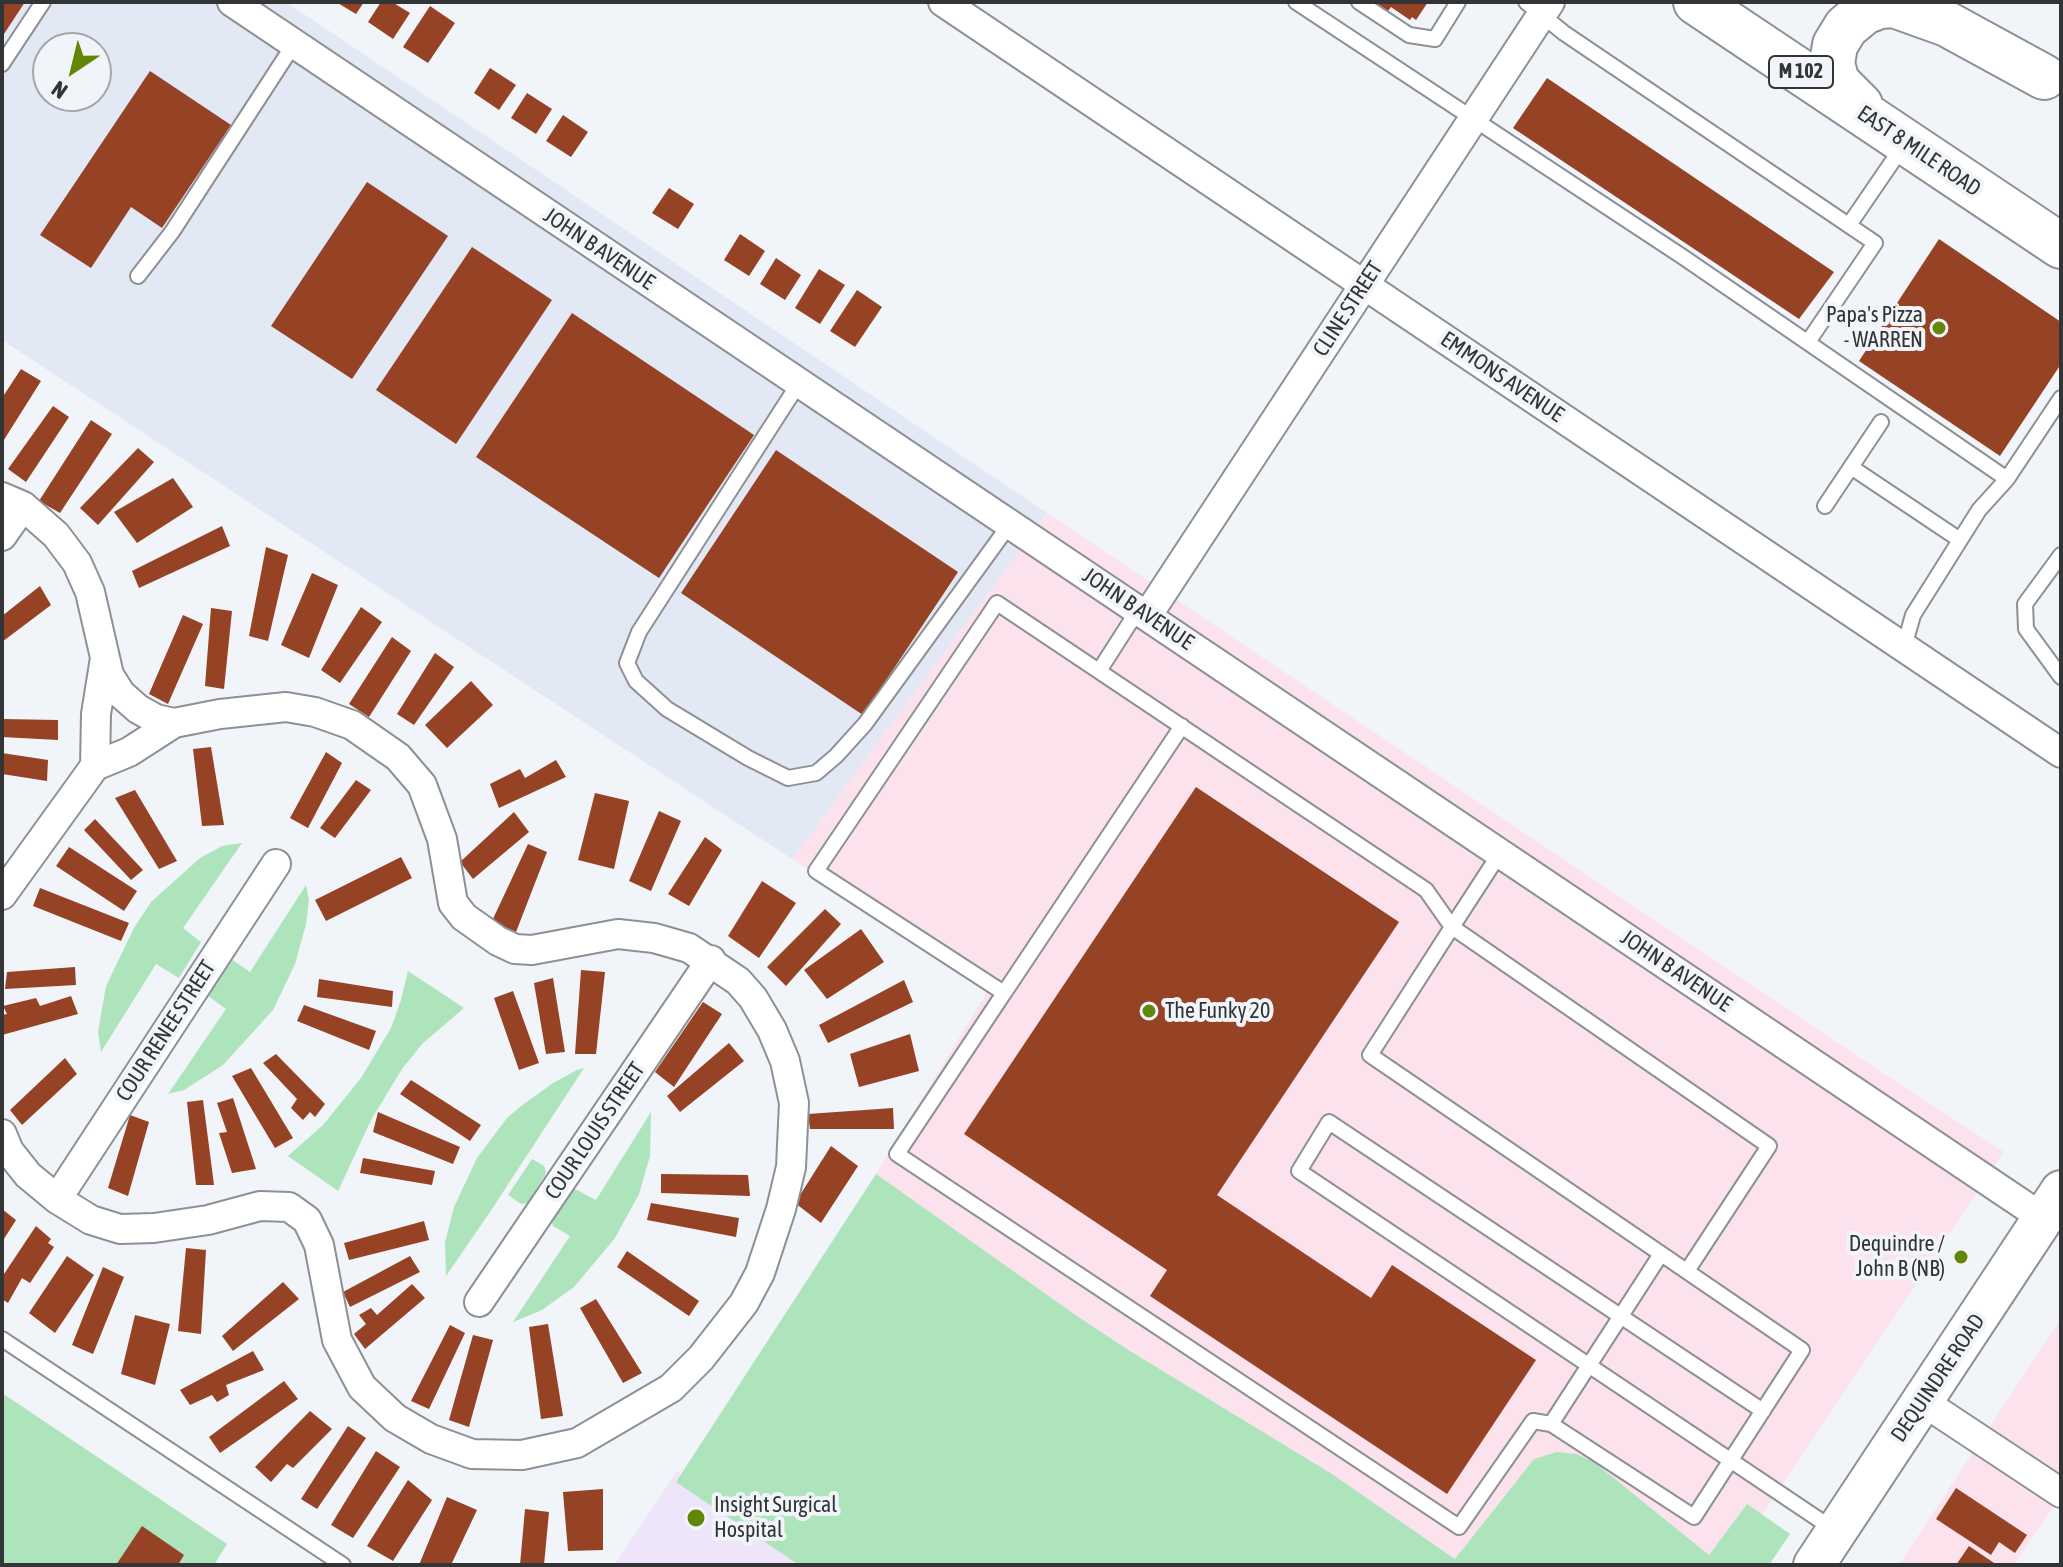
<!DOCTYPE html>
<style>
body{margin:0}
#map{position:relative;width:2063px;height:1567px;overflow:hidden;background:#f1f4f9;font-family:"Asap Condensed",sans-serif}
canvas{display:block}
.frame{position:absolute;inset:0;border:4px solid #333436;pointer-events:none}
.north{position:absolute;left:32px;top:32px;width:80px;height:80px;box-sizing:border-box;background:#f1f4f9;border:2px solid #a5a7ab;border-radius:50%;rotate:215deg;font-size:22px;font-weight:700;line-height:32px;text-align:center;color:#333436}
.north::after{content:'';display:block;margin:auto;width:28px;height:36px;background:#628608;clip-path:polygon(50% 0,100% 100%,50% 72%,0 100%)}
</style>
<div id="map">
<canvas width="2063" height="1567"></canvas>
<div class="frame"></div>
<div class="north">N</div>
</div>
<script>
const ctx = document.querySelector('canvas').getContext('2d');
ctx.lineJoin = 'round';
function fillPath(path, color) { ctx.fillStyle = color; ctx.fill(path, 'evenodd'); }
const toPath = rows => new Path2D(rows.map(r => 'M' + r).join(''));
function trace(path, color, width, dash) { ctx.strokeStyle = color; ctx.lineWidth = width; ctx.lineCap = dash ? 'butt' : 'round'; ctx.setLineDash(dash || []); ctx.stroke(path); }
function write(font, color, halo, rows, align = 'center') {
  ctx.font = font + ' "Asap Condensed",sans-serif'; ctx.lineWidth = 8; ctx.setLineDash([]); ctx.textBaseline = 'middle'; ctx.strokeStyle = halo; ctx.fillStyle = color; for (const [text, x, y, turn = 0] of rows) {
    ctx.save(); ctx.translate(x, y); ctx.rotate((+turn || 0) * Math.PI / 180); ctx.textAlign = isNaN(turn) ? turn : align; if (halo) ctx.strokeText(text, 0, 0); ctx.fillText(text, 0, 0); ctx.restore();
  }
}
const commercial = toPath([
 [1047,513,1878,1070,2004,1152,1760,1518,1746,1505,1709,1555,1594,1462,1504,1496,1456,1559,1332,1474,1130,1351,1077,1316,876,1174,989,989,792,859],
 [2061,1318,2061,1495,2014,1565,1899,1565]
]);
const built = toPath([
 [2,2,286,2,1047,513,792,859,2,340],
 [48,48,96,48,96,96,48,96]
]);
const medical = toPath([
 [677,1471,817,1565,614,1565]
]);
const green = toPath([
 [242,843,183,928,201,942,179,978,156,964,101,1052,98,1032,106,986,134,928,151,902,200,858,222,846],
 [306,885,309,900,306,924,295,964,273,1010,223,1065,184,1090,168,1094,226,1009,204,993,228,957,250,972],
 [408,971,464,1008,422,1044,402,1069,371,1120,338,1191,288,1156,323,1125,361,1078,391,1028,401,1000],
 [584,1068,490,1212,446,1276,445,1243,454,1207,477,1158,507,1118,521,1106,553,1083,577,1070],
 [651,1112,650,1156,639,1194,615,1238,574,1287,542,1310,513,1322,570,1236,553,1226,551,1219,573,1188,596,1200],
 [532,1159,544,1166,546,1173,528,1203,521,1204,508,1195],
 [876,1174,1077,1316,1130,1351,1332,1474,1455,1559,1534,1459,1557,1452,1576,1454,1594,1462,1709,1555,1747,1504,1790,1534,1769,1565,799,1565,676,1482],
 [2,1393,227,1544,214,1565,2,1565]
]);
const building = toPath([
 [2,2,25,2,2,37],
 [336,2,364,2,356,14],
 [381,2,392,2,410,13,393,39,368,22],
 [1374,2,1428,2,1416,20,1412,17,1410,20,1391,7,1388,11],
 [430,6,455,23,428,63,403,47],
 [490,68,516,85,499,110,474,93],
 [150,71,231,125,162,228,131,207,91,268,40,235],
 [1547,78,1834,272,1799,319,1513,128],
 [527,93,552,109,536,134,511,118],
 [563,115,588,132,571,157,546,141],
 [367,182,448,236,352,379,271,326],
 [669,188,694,204,678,229,652,213],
 [740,234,765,251,749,276,724,260],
 [1939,239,2061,322,2061,364,2000,456,1859,361],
 [472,247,552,300,456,444,376,390],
 [776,258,801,275,785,300,760,284],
 [819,269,845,285,820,324,795,308],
 [857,290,882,307,855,347,830,331],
 [572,313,754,435,659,578,476,457],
 [21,369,41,381,2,443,2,398],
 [53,406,69,417,26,482,8,469],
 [91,420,112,434,60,513,39,501],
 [138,448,154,462,98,525,80,508],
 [776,450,958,572,863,715,681,593],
 [173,478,193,507,137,543,114,512],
 [222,526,230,546,139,588,132,571],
 [266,547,288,555,268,641,249,636],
 [312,573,338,585,309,658,281,645],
 [40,586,51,605,2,642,2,616],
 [361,607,382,622,340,683,321,670],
 [211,608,232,611,224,689,205,686],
 [183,615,203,624,168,704,149,694],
 [392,637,411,651,369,717,349,704],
 [435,653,454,667,414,725,397,714],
 [471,681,493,705,447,748,425,725],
 [2,719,58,720,58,740,2,737],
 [211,747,224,825,202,826,193,749],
 [326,752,342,763,308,828,290,818],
 [2,753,48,760,47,781,2,774],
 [556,760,566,777,499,808,490,784,520,769,525,778],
 [356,780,371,790,335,838,320,828],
 [1196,787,1399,922,1217,1195,1371,1298,1392,1265,1536,1360,1447,1494,1150,1296,1167,1270,964,1134],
 [135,790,177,861,159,869,115,798],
 [595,793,629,801,614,869,578,860],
 [659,811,681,821,651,891,629,881],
 [514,812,529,832,473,879,460,862],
 [95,819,143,870,131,880,84,830],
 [705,837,722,850,689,906,668,894],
 [528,844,547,852,516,932,492,921],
 [69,847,137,891,124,911,56,866],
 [401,857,412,878,326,921,315,900],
 [762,881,796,903,759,958,728,936],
 [40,888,129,923,121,941,33,906],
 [825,909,841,924,786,986,767,967],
 [861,929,884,962,827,999,804,970],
 [75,967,76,985,5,989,7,972],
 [581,970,605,972,596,1054,575,1054],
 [553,978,565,1052,546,1054,534,983],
 [319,979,393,991,392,1007,317,997],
 [904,980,913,1002,828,1043,819,1025],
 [513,991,539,1063,519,1070,494,998],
 [71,996,78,1014,2,1035,2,1015,7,1014,3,1006,36,998,40,1006],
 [703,1002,722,1014,674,1087,655,1072],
 [304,1005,376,1031,369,1050,297,1021],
 [910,1034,919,1071,859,1087,850,1054],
 [729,1043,744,1061,680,1112,667,1096],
 [276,1054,325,1104,315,1117,310,1112,303,1120,291,1108,297,1099,263,1063],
 [65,1058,77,1074,22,1125,10,1110],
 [251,1068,293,1138,275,1148,232,1076],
 [411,1080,481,1125,470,1141,400,1094],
 [233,1098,256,1169,232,1173,219,1133,227,1132,217,1103],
 [203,1100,214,1185,196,1185,187,1102],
 [893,1108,894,1129,810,1129,808,1114],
 [378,1112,460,1147,453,1164,373,1132],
 [130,1115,149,1122,128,1196,108,1188],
 [831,1146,858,1166,821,1223,795,1203],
 [363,1158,435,1171,432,1185,360,1173],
 [661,1174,748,1175,750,1196,661,1193],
 [651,1203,739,1218,736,1237,647,1220],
 [2,1209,16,1220,2,1242],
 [424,1221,429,1240,349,1260,344,1243],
 [36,1226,51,1239,48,1243,54,1247,30,1283,22,1278,8,1303,2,1299,2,1277],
 [186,1248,206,1250,201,1334,178,1331],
 [627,1251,699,1301,689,1316,617,1267],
 [67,1256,94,1275,55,1333,29,1313],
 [410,1256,420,1272,350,1307,343,1292],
 [103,1267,124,1277,93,1354,72,1345],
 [283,1282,299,1299,233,1351,222,1336],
 [412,1284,425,1298,365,1349,354,1334,366,1324,359,1315,371,1308,377,1315],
 [596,1299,642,1373,623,1383,580,1308],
 [135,1315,170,1324,155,1385,121,1374],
 [548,1324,563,1416,541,1419,529,1327],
 [450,1325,465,1333,429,1409,411,1401],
 [473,1335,493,1340,469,1427,449,1420],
 [253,1351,264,1370,226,1385,229,1395,217,1402,212,1395,190,1405,180,1390],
 [284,1381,298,1399,220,1453,209,1437],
 [310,1411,332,1429,293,1468,287,1464,271,1482,255,1467],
 [348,1426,366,1438,317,1509,301,1499],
 [376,1451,400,1467,353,1538,331,1525],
 [408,1480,432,1500,393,1561,367,1546],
 [1956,1488,2027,1535,2015,1553,1999,1542,1991,1555,1936,1519],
 [603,1489,603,1550,568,1551,563,1492],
 [447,1497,477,1510,451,1565,419,1565],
 [525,1509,549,1512,544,1565,520,1565],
 [142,1526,184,1555,178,1565,116,1565],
 [1969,1546,1997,1565,1956,1565]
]);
const service = toPath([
 [1296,2,1683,257,2007,479],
 [1359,2,1409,35,1435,39,1458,2],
 [1526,2,1564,33,1875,243,1808,342],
 [2,64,43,2],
 [1849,225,1903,146],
 [138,276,172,232,294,44],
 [799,383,639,632,627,663,636,681,667,709,748,758,788,778,816,773,836,756,865,724,1010,524],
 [1851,467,1881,422],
 [1825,506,1851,467,1960,540],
 [2061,555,2025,604,2026,629,2061,677],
 [1904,647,1913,615,1979,510,2007,479,2061,398],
 [1099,671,1138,610],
 [1500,853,1452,927,1370,1055,1802,1350,1694,1517,1551,1424,1533,1421,1459,1527,897,1154,1004,993,816,871,997,603,1426,890,1452,927,1769,1146,1687,1271],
 [1004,993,1182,726],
 [2,1339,343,1565],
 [1763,1411,1329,1122,1299,1171,1836,1531],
 [1551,1424,1661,1254]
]);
const minor = toPath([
 [232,2,2043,1218],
 [943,2,2061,753],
 [2,497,23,506,56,535,77,563,90,592,109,675,121,694,138,709,156,719,174,723,220,714,286,707,315,712,352,725,398,757,422,785,442,839,453,903,464,917,498,941,515,949,532,950,618,934,654,938,689,948,738,981,753,998,772,1030,785,1061,794,1103,791,1167,781,1209,760,1273,744,1303,701,1358,671,1388,577,1443,522,1455,472,1454,431,1439,395,1418,362,1387,337,1340,319,1245,307,1220,289,1207,260,1206,208,1220,154,1228,120,1229,91,1220,57,1199,28,1175,9,1151,2,1134],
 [2,536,23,506],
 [1147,616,1550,2],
 [95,766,129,752,174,723],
 [2,895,95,766,96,714,105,658],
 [57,1199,276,864],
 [479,1302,711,960],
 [1922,1401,2061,1493]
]);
const secondary = toPath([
 [1814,1565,2061,1191]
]);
const trunk = toPath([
 [1696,2,2061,246],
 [1860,105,1837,82,1832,64,1835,45,1846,27,1864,12,1880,6,1894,5,1947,24,2044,77]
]);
const markers = [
 [1939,328,8,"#628608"],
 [1149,1011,8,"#628608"],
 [1961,1257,8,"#628608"],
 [696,1518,10,"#628608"]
];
const shields = [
 [1801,72,64]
];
const shieldNames = [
 ["M 102",1801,72]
];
const streetNames = [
 ["EAST 8 MILE ROAD",1919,151,34],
 ["JOHN B AVENUE",599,249,34],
 ["CLINE STREET",1348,309,-57],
 ["EMMONS AVENUE",1502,377,34],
 ["JOHN B AVENUE",1138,609,34],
 ["JOHN B AVENUE",1676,971,34],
 ["COUR RENEE STREET",166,1031,-57],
 ["COUR LOUIS STREET",595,1131,-56],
 ["DEQUINDRE ROAD",1938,1378,-56]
];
const poiNames = [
 ["Papa's Pizza",1923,315],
 ["- WARREN",1923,340],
 ["The Funky 20",1165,1011,"left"],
 ["Dequindre /",1945,1244],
 ["John B (NB)",1945,1269],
 ["Insight Surgical",714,1505,"left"],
 ["Hospital",714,1530,"left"]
];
fillPath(commercial, '#fbe2ec');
fillPath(built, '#e2e8f4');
fillPath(medical, '#efe5fa');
fillPath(green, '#ade4bc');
fillPath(building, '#954225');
trace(service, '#8d9094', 18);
trace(minor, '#8d9094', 32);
trace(secondary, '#8d9094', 44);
trace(trunk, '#8d9094', 48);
trace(service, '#fff', 14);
trace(minor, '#fff', 28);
trace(secondary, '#fff', 40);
trace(trunk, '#fff', 44);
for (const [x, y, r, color] of markers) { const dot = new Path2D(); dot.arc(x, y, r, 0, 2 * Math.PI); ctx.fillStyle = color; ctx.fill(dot); trace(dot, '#f1f4f9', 3); }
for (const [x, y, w] of shields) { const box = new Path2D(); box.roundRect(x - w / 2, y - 16, w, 32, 6); ctx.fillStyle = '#f1f4f9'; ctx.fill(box); trace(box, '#333436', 2); }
write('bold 20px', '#333436', null, shieldNames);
write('22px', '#333436', '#f1f4f9', streetNames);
write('22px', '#333436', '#f1f4f9', poiNames, 'right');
</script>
